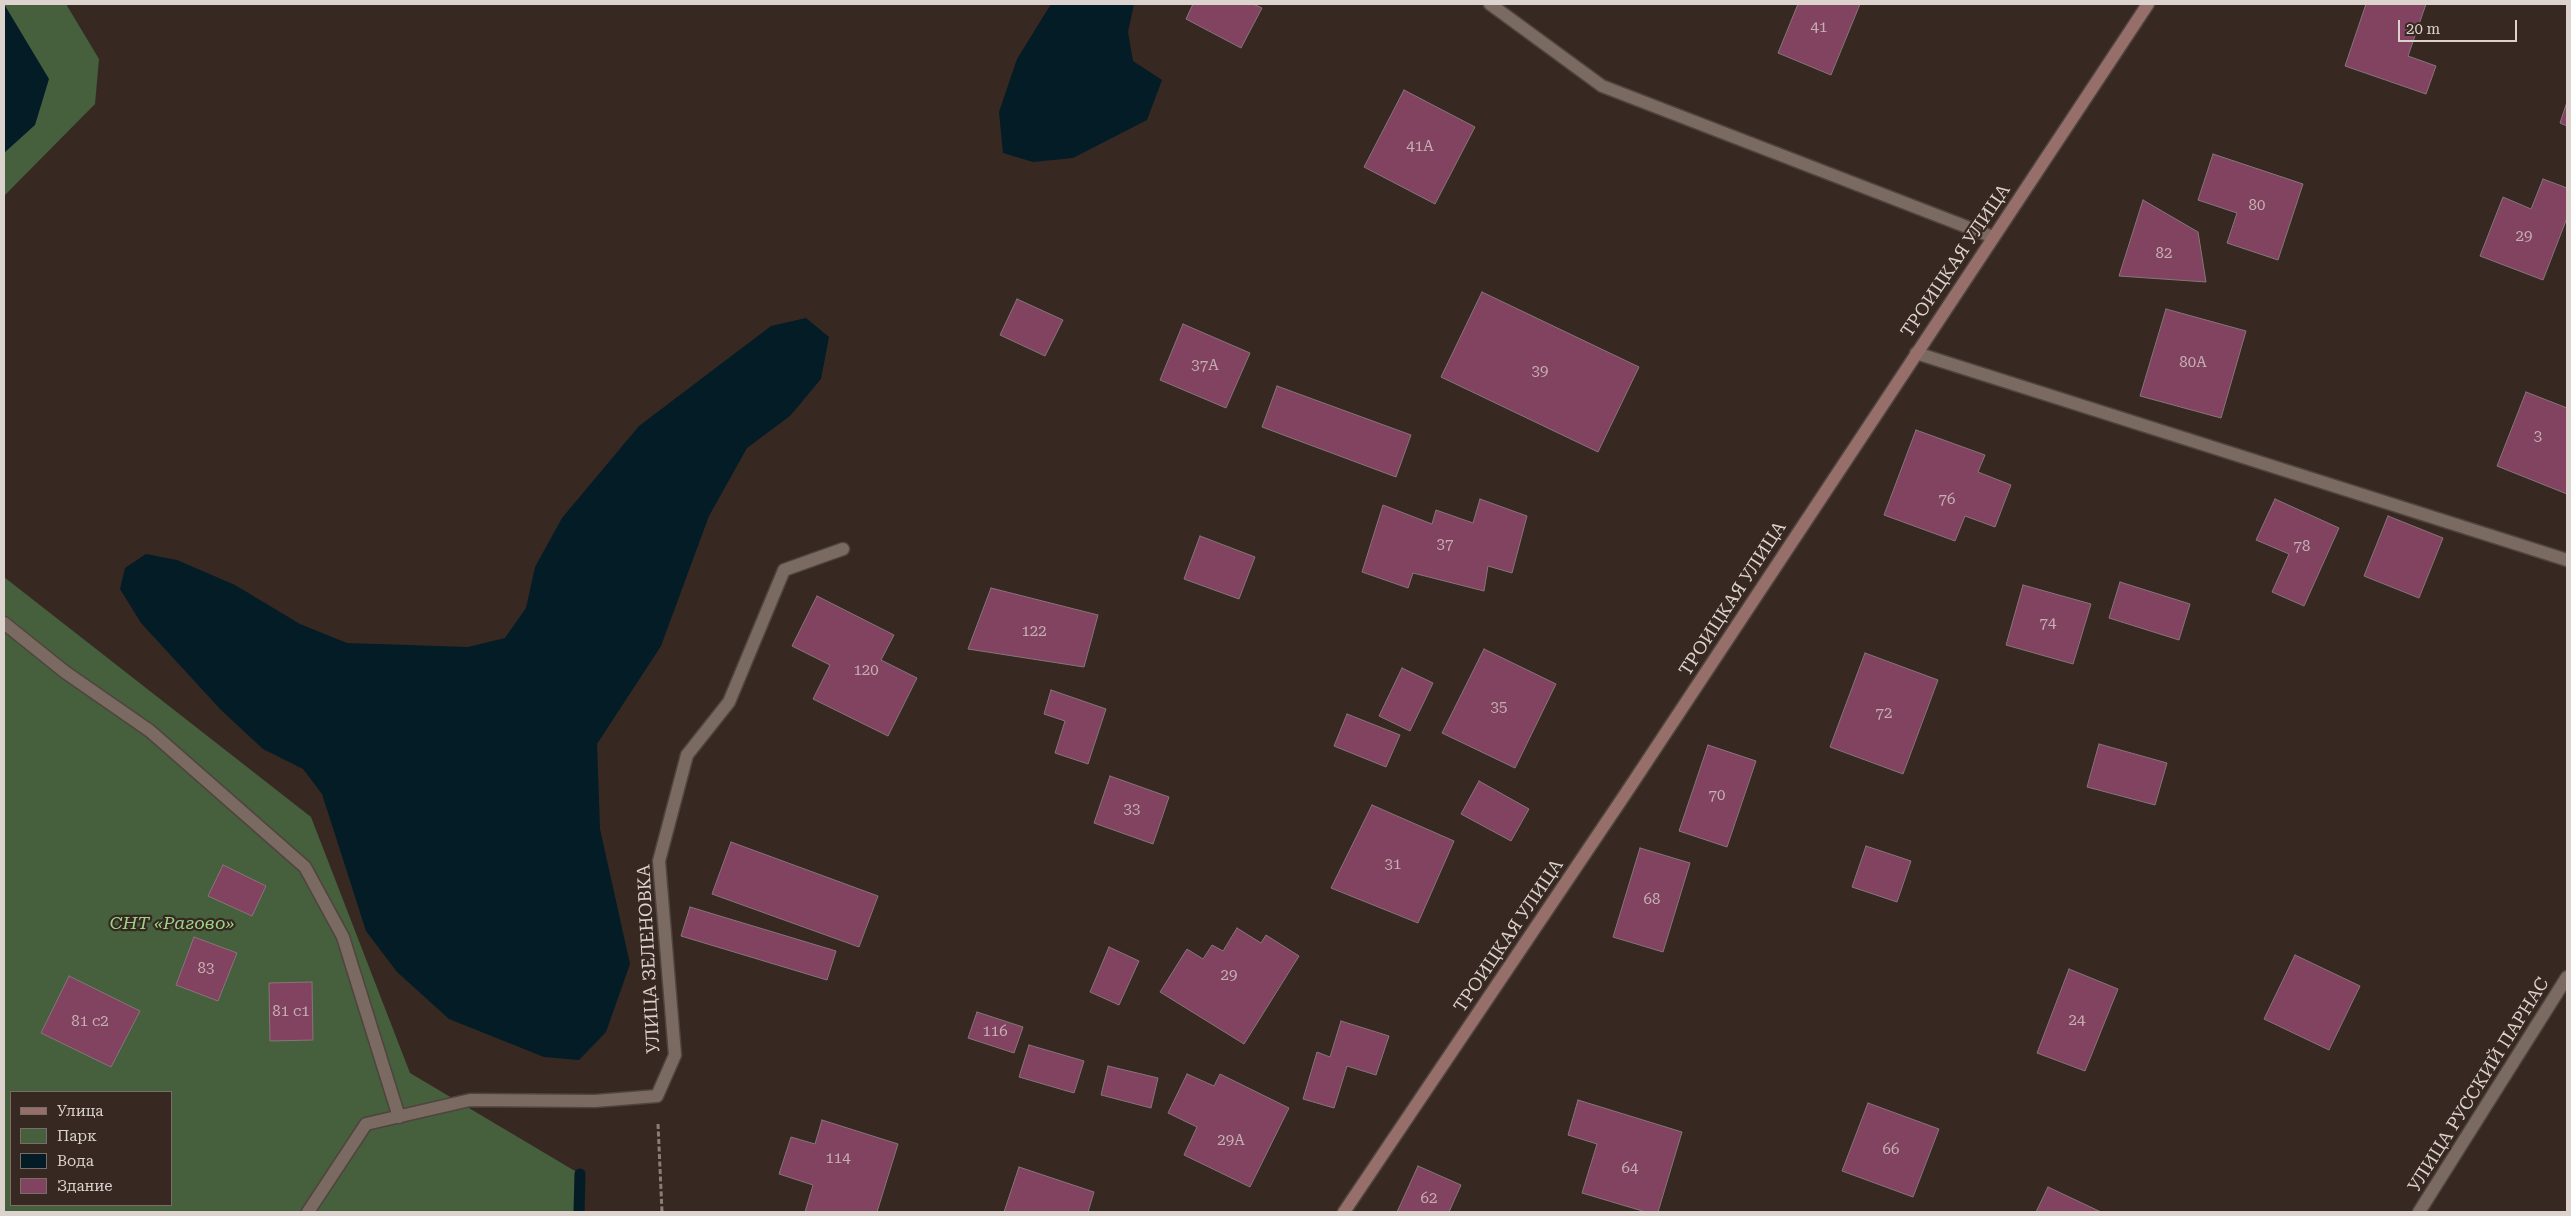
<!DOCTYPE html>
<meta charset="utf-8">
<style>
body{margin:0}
#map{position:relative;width:2571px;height:1216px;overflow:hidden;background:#372922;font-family:"Roboto Serif",serif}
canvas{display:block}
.frame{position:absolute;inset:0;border:5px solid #dcd3ce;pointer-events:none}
.legend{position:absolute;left:10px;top:1091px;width:162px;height:115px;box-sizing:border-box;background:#372922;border:1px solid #796d67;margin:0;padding:6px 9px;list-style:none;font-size:15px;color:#dcd3ce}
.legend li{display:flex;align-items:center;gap:10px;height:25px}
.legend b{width:25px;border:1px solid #796d67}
.scale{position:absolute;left:2398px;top:20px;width:119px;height:22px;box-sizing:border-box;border:2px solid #dcd3ce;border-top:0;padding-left:6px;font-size:15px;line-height:18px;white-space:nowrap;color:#dcd3ce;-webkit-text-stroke:4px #372922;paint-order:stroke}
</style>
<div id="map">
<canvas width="2571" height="1216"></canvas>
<div class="frame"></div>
<ul class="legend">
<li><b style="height:6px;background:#976f6a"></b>Улица</li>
<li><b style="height:14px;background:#465f3d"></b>Парк</li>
<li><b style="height:14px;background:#031c26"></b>Вода</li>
<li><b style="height:14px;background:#81435f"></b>Здание</li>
</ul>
<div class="scale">20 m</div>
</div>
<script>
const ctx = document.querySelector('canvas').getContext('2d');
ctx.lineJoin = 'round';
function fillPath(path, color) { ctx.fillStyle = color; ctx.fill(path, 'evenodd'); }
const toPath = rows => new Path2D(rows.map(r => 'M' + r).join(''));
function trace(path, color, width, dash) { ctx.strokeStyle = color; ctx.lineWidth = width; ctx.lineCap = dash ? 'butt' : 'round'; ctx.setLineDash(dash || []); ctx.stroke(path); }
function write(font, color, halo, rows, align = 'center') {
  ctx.font = font + ' "Roboto Serif",serif'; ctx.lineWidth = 4.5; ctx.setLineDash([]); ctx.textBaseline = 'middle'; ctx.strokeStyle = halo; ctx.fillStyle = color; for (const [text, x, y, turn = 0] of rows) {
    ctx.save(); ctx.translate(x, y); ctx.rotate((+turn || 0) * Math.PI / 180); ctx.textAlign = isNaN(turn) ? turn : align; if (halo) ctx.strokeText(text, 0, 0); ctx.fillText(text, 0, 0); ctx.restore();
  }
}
const green = toPath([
 [4,4,66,4,99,59,95,104,4,196],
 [4,577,311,817,410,1073,580,1174,579,1212,4,1212],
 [11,1092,171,1092,171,1205,11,1205]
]);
const water = toPath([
 [4,4,49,79,35,125,4,153],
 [1051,4,1134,4,1128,32,1133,61,1162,80,1147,120,1073,158,1033,162,1003,153,999,112,1017,59],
 [806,318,829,337,821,379,790,416,747,448,709,516,661,646,597,744,600,829,630,964,606,1032,579,1060,544,1057,449,1019,397,972,366,931,322,794,303,769,263,749,221,710,141,623,120,589,125,568,146,554,177,560,235,585,300,624,347,643,468,647,505,638,526,608,535,567,562,518,639,426,771,326]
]);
const stream = toPath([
 [579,1212,580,1174]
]);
const building = toPath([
 [1193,4,1253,4,1262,8,1241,48,1186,19,1193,4],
 [1798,4,1860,4,1831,75,1778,53,1798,4],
 [2366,4,2426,4,2408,56,2436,66,2426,94,2345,66,2366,4],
 [1404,90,1475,127,1435,204,1364,167,1404,90],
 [2567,102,2567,126,2560,123,2567,102],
 [2213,154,2303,184,2278,260,2227,243,2237,213,2198,200,2213,154],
 [2543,179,2567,188,2567,218,2543,280,2480,256,2503,197,2531,209,2543,179],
 [2143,200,2198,232,2206,282,2119,276,2143,200],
 [1482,292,1639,367,1598,452,1441,377,1482,292],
 [1017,299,1063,320,1045,356,1000,335,1017,299],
 [2166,309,2246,331,2221,418,2140,396,2166,309],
 [1183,324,1250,353,1226,408,1160,380,1183,324],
 [1277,386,1411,435,1396,477,1262,427,1277,386],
 [2526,392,2567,408,2567,494,2497,466,2526,392],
 [1916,430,1985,455,1978,472,2011,485,1995,527,1965,516,1955,541,1884,515,1916,430],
 [1480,499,1527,516,1512,573,1488,566,1484,591,1413,573,1408,588,1362,572,1383,505,1432,524,1436,510,1473,523,1480,499],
 [2275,499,2339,528,2304,606,2272,592,2289,554,2256,540,2275,499],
 [2388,516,2443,538,2419,598,2364,576,2388,516],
 [1200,536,1255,557,1239,599,1184,579,1200,536],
 [2120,582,2190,604,2179,640,2109,618,2120,582],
 [2023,585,2091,604,2073,664,2006,645,2023,585],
 [991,588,1098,615,1084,667,968,649,991,588],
 [817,596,894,635,881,660,917,678,888,736,813,699,830,665,792,646,817,596],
 [1484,649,1556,684,1515,768,1442,733,1484,649],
 [1865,653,1938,680,1903,774,1830,747,1865,653],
 [1402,668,1433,683,1410,731,1379,716,1402,668],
 [1051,690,1106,709,1088,764,1055,753,1065,721,1044,714,1051,690],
 [1347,714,1400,735,1386,767,1334,746,1347,714],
 [2099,744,2167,763,2155,805,2087,787,2099,744],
 [1708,745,1756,761,1727,847,1679,831,1708,745],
 [1110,776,1169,797,1153,844,1094,823,1110,776],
 [1479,781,1529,809,1511,841,1461,814,1479,781],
 [1372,805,1454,841,1418,923,1331,888,1372,805],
 [731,842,878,896,859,947,712,894,731,842],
 [1866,846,1911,861,1897,902,1852,887,1866,846],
 [1640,848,1690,863,1663,952,1613,937,1640,848],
 [223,865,266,886,252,916,208,896,223,865],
 [690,907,836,951,827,980,681,936,690,907],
 [1237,928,1261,943,1266,935,1299,956,1244,1044,1160,992,1187,949,1203,959,1212,945,1223,951,1237,928],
 [194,937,237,953,218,1001,176,985,194,937],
 [1109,947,1139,961,1119,1005,1090,992,1109,947],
 [2295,955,2360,986,2329,1050,2264,1019,2295,955],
 [2069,969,2118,989,2085,1071,2037,1053,2069,969],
 [69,976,140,1011,111,1067,41,1033,69,976],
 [312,982,313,1040,270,1041,269,983,312,982],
 [977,1012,1023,1027,1014,1053,968,1038,977,1012],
 [1341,1021,1389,1036,1376,1075,1347,1066,1334,1108,1303,1099,1317,1052,1330,1057,1341,1021],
 [1029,1045,1084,1061,1074,1093,1019,1077,1029,1045],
 [1108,1066,1158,1078,1151,1108,1101,1095,1108,1066],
 [1187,1074,1214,1086,1220,1074,1289,1108,1250,1187,1184,1155,1197,1127,1168,1113,1187,1074],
 [1578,1100,1682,1132,1658,1212,1646,1212,1582,1193,1597,1144,1568,1135,1578,1100],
 [1868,1103,1939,1129,1913,1197,1842,1171,1868,1103],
 [822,1120,898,1144,877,1212,805,1212,813,1185,779,1174,791,1137,815,1144,822,1120],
 [1418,1166,1461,1185,1449,1212,1397,1212,1418,1166],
 [1019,1167,1094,1192,1088,1212,1004,1212,1019,1167],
 [2048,1187,2101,1212,2036,1212,2048,1187]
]);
const path = toPath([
 [658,1124,662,1212]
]);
const lane = toPath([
 [1490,4,1602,86,1993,237],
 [1916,353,2567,560]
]);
const street = toPath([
 [4,623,65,672,150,731,305,867,343,937,399,1117],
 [308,1212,366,1124,470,1100,595,1101,657,1096,675,1055,659,861,687,755,729,702,784,570,843,549],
 [2419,1212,2567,977]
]);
const secondary = toPath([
 [1344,1212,1626,793,2148,4]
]);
const numberNames = [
 ["41",1819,28],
 ["41А",1420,147],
 ["80",2257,206],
 ["29",2524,237],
 ["82",2164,254],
 ["80А",2193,363],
 ["37А",1205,366],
 ["39",1540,372],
 ["3",2538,437],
 ["76",1947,500],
 ["37",1445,545],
 ["78",2302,547],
 ["74",2048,624],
 ["122",1034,632],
 ["120",866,671],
 ["35",1499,708],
 ["72",1884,714],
 ["70",1717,796],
 ["33",1132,810],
 ["31",1393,865],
 ["68",1652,900],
 ["83",206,969],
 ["29",1229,976],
 ["81 с1",291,1012],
 ["24",2077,1021],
 ["81 с2",90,1022],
 ["116",995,1032],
 ["29А",1231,1141],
 ["66",1891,1150],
 ["114",838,1159],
 ["64",1630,1169],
 ["62",1429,1199]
];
const streetNames = [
 ["ТРОИЦКАЯ УЛИЦА",1956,261,-56],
 ["ТРОИЦКАЯ УЛИЦА",1733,599,-57],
 ["ТРОИЦКАЯ УЛИЦА",1509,936,-56],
 ["УЛИЦА ЗЕЛЕНОВКА",649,959,-93],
 ["УЛИЦА РУССКИЙ ПАРНАС",2479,1085,-58]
];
const parkNames = [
 ["СНТ «Рагово»",172,924]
];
fillPath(green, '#465f3d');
fillPath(water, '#031c26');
trace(stream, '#031c26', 11);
fillPath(building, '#81435f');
trace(building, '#86757b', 1);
trace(lane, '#4f443e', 15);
trace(street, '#4f443e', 15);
trace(secondary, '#4f443e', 15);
trace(path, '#8a7e78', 3, [5, 2.5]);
trace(lane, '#7a6a62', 12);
trace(street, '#7a6a62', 12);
trace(secondary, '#976f6a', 12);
write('15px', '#c5afb2', null, numberNames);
write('18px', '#dcd3ce', '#372922', streetNames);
write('italic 18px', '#9bd586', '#372922', parkNames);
</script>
